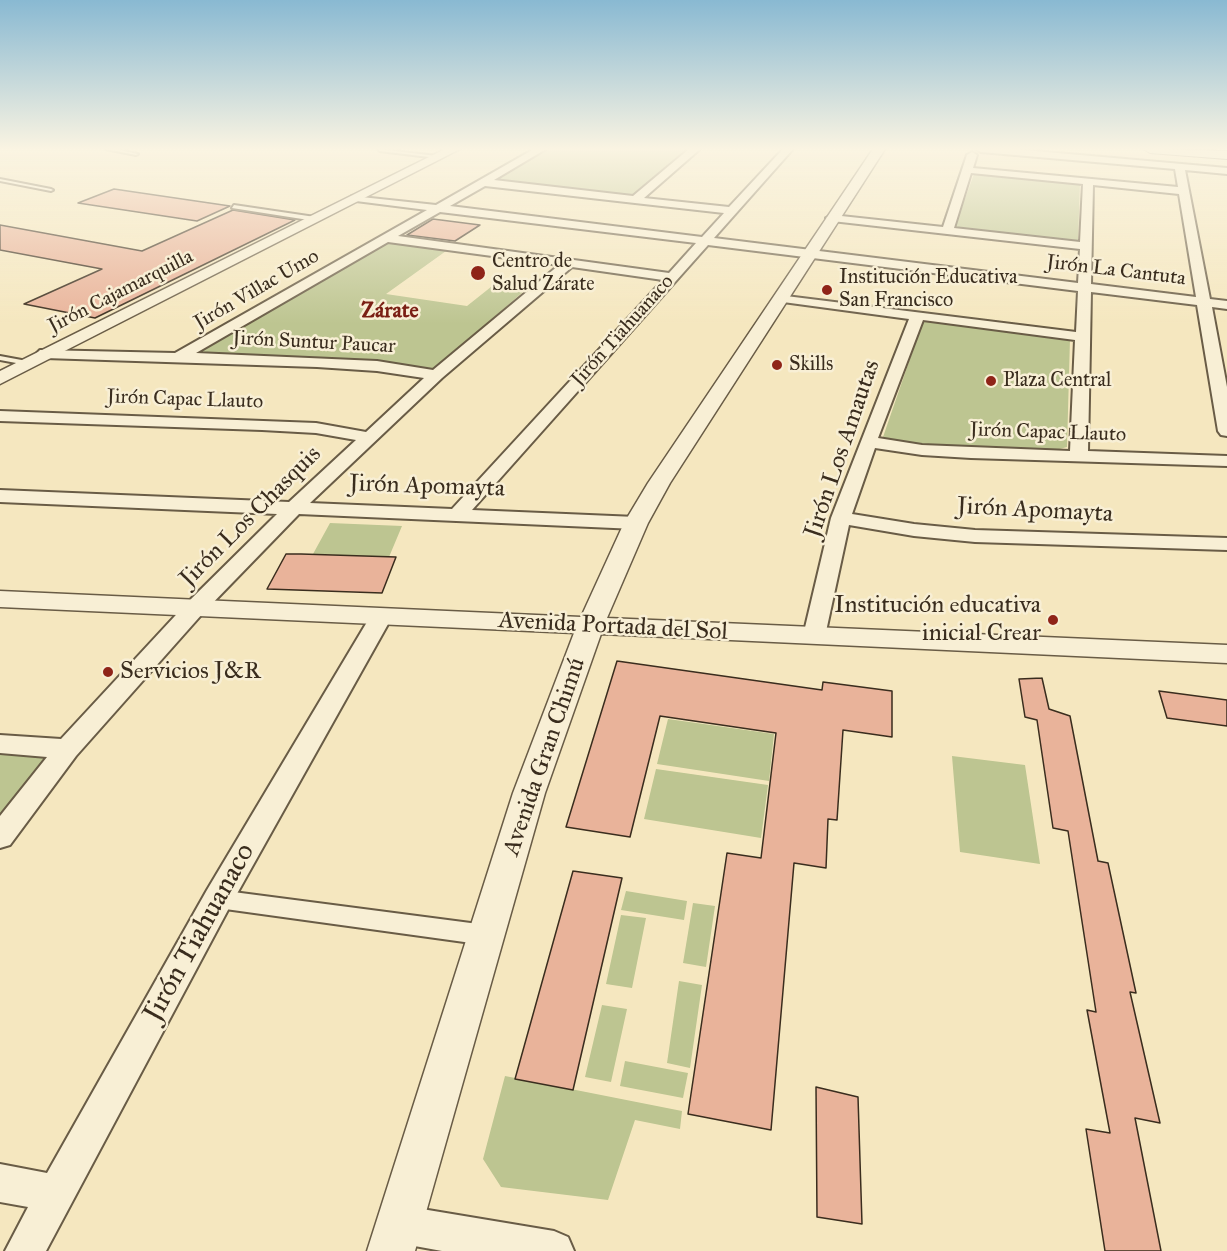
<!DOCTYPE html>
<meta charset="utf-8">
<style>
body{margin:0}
canvas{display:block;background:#f5e7bf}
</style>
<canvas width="1227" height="1251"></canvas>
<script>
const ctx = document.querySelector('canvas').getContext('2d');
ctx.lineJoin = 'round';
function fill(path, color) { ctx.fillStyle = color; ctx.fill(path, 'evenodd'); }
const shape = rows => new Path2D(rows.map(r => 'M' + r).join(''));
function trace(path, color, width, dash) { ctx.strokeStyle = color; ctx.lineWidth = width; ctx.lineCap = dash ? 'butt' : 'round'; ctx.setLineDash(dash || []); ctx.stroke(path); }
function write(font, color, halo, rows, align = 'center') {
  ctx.font = font + ' "IM FELL Great Primer",serif'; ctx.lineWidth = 5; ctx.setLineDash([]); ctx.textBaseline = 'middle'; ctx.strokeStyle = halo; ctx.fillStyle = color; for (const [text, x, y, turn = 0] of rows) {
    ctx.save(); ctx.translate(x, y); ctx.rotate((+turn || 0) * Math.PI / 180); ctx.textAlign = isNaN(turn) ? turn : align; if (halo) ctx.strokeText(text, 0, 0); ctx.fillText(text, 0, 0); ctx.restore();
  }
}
fill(shape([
 [547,149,686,149,630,197,492,181],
 [977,172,1080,183,1078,240,1076,242,957,229,955,226,974,174],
 [386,241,446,251,386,294,467,306,501,279,533,283,434,370,386,364,191,354],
 [927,319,1070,339,1067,447,1056,450,930,445,890,441,883,437,923,321],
 [330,523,402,526,389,557,313,554],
 [668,719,774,734,769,781,657,764],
 [0,754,52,758,0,823],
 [952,756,1025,765,1040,864,960,852],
 [656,769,768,785,761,838,644,819],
 [626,891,687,901,684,920,621,910],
 [693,903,715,906,706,967,683,963],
 [621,915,646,918,632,988,606,984],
 [679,981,702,985,690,1068,667,1063],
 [602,1005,627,1009,611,1082,585,1077],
 [625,1061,688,1073,683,1098,620,1086],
 [505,1076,682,1111,680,1129,635,1120,608,1200,501,1187,483,1159]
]), '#bdc591');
const building = shape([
 [114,189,230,206,197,221,78,203,114,189],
 [233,210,295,220,95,318,24,304,102,269,0,250,0,225,142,251,233,210],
 [433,219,480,225,455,241,407,235,433,219],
 [286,554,301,554,396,557,382,593,267,589,286,554],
 [617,661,822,690,823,682,892,691,892,737,843,730,837,820,828,819,826,868,794,863,771,1130,688,1114,727,853,761,858,776,733,660,716,630,837,566,827,617,661],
 [1042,678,1049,709,1070,716,1098,861,1108,863,1136,993,1130,992,1160,1123,1135,1118,1161,1251,1105,1251,1086,1129,1110,1133,1087,1010,1096,1012,1068,831,1053,828,1037,720,1025,717,1019,679,1042,678],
 [1159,691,1227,700,1227,726,1167,718,1159,691],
 [573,871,622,878,573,1090,515,1079,573,871],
 [816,1087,858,1097,862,1224,817,1217,816,1087]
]);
fill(building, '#e9b39a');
trace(building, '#3a2d1e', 1.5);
const service = shape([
 [106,149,115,149,138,154,136,155,106,149],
 [378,149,437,156,439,157,437,158,380,151,378,149],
 [0,179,51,189,53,190,51,191,0,181,0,179],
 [234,205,315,217,318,219,315,221,232,208,234,205],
 [0,356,27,361,31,363,27,365,0,360,0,356]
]);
const pedestrian = shape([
 [218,890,486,925,494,928,497,935,494,942,486,945,218,908,210,905,207,899,210,893,218,890]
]);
const minor = shape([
 [534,149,546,149,494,180,633,196,689,149,700,149,644,198,729,207,783,149,793,149,714,238,1078,283,1080,249,832,221,826,218,832,215,943,227,967,155,972,152,977,155,973,168,1178,187,1175,169,981,152,976,149,1012,149,1227,168,1227,174,1185,170,1210,299,1227,301,1227,309,1212,307,1227,387,1227,436,1221,435,1218,431,1197,305,1091,292,1088,451,1227,456,1227,466,971,458,922,455,875,448,852,514,914,524,975,530,1227,538,1227,550,975,542,914,536,849,525,825,636,822,641,814,643,806,641,803,636,831,518,909,319,783,302,776,298,778,295,1076,332,1078,291,708,245,472,510,636,517,643,519,646,523,643,527,636,529,299,514,203,613,76,756,10,845,0,848,0,816,47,757,0,753,0,735,61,739,187,603,277,514,0,502,0,490,289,502,356,440,316,433,262,430,0,421,0,411,316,423,366,432,424,378,377,371,317,367,45,358,37,353,40,350,175,353,427,210,356,201,352,200,352,196,436,205,534,149],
 [971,173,1083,184,1080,242,954,228,971,173],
 [1093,185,1179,194,1196,297,1091,284,1093,185],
 [485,186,635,203,724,213,702,237,450,206,485,186],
 [440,212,696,243,669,273,398,236,440,212],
 [388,242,559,265,433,370,377,361,196,353,388,242],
 [572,267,663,280,452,509,310,503,442,378,572,267],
 [923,320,1075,340,1070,451,922,445,878,438,923,320],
 [381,610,389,612,392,617,229,908,46,1251,5,1251,28,1207,0,1202,0,1164,47,1173,207,890,370,617,373,612,381,610],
 [398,1205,554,1231,568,1237,574,1251,442,1251,398,1243,384,1238,379,1224,384,1210,398,1205]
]);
const tertiary = shape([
 [445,149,460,149,0,384,0,371,445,149],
 [873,149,885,149,670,483,648,523,607,618,1227,645,1227,663,601,634,545,793,415,1251,367,1251,513,793,574,633,0,607,0,591,581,617,624,523,648,483,873,149]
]);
const secondary = shape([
 [1143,149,1227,151,1227,159,1150,153,1143,149]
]);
trace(service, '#695c46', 4);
trace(pedestrian, '#695c46', 4);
trace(minor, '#695c46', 4);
trace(tertiary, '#695c46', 3);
trace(secondary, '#3a2d1e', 2);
fill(service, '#f8efd5');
fill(pedestrian, '#f8efd5');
fill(minor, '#f8efd5');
fill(tertiary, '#f8efd5');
fill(secondary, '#f8efd5');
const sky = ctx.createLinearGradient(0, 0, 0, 324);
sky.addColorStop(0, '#89b9d2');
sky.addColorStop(0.46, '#faf4e2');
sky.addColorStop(1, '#faf4e200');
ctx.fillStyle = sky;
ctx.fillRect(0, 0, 1227, 324);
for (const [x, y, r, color] of [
 [478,273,8,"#8f2418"],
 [827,290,6,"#8f2418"],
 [777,365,6,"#8f2418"],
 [991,381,6,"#8f2418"],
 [1053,620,6,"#8f2418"],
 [108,672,6,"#8f2418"]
]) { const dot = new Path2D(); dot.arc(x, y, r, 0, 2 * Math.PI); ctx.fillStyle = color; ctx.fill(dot); trace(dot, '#f8efd5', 2); }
write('20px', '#3a2d1e', '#f8efd5', [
 ["Centro de",492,262],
 ["Salud Zárate",492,285],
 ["Institución Educativa",839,278],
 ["San Francisco",839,301],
 ["Skills",789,365],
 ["Plaza Central",1003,381]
], 'left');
write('20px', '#3a2d1e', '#f8efd5', [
 ["Jirón La Cantuta",1116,271,7],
 ["Jirón Villac Umo",257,290,-30],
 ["Jirón Cajamarquilla",121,292,-27],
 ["Jirón Tiahuanaco",623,331,-48],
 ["Jirón Suntur Paucar",314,343,3],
 ["Jirón Capac Llauto",185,400,2],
 ["Jirón Capac Llauto",1048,433,2]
]);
write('bold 22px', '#7a1f14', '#f8efd5', [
 ["Zárate",390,312]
]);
write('24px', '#3a2d1e', '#f8efd5', [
 ["Jirón Los Amautas",843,449,-71],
 ["Jirón Apomayta",427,487,2],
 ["Jirón Apomayta",1035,511,3],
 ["Jirón Los Chasquis",251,517,-45],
 ["Avenida Portada del Sol",613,627,3],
 ["Avenida Gran Chimú",545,757,-71]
]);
write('24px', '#3a2d1e', '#f8efd5', [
 ["Institución educativa",1041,606],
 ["inicial Crear",1041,634],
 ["Servicios J&R",120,672,"left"]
], 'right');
write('28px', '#3a2d1e', '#f8efd5', [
 ["Jirón Tiahuanaco",200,933,-61]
]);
</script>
